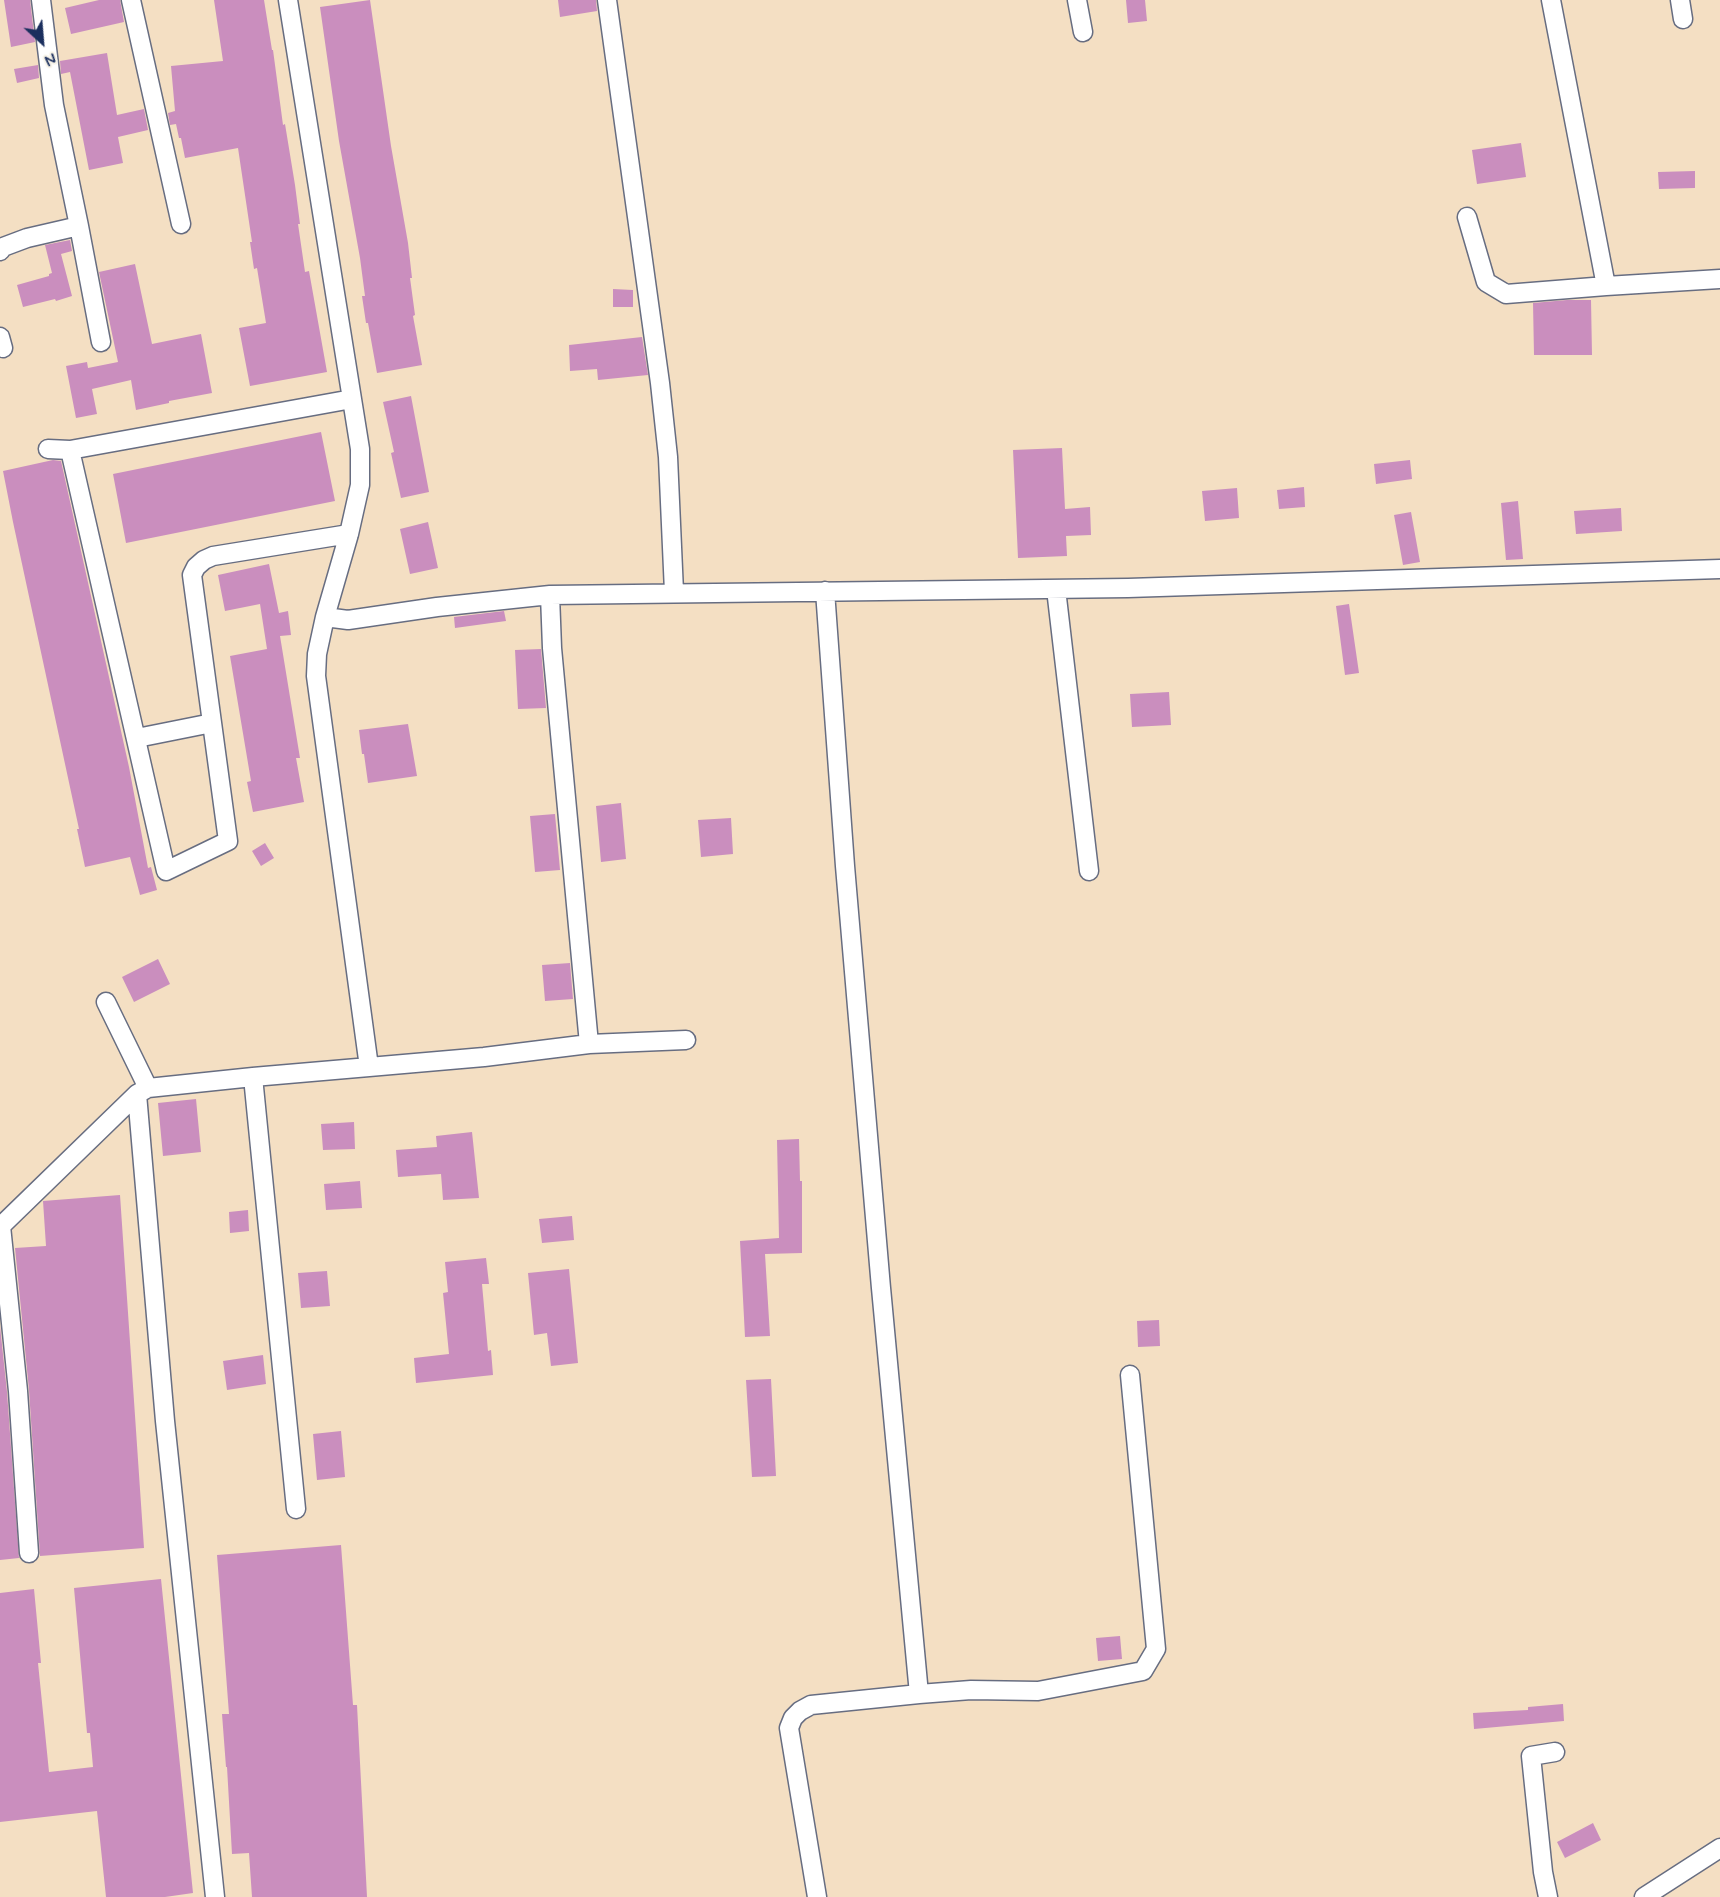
<!DOCTYPE html>
<style>
body{margin:0}
#map{position:relative;width:1720px;height:1897px;overflow:hidden;background:#f4dfc3;font-family:Mynerve,sans-serif}
canvas{display:block}
.north{position:absolute;left:12px;top:12px;width:60px;height:60px;-webkit-text-stroke:4px #f7f3e8;paint-order:stroke;rotate:154deg;font-size:16px;font-weight:700;line-height:24px;text-align:center;color:#1b2f5e}
.north::after{content:'';display:block;margin:auto;width:21px;height:27px;background:#1b2f5e;clip-path:polygon(50% 0,100% 100%,50% 72%,0 100%)}
</style>
<div id="map">
<canvas width="1720" height="1897"></canvas>
<div class="north">N</div>
</div>
<script>
const ctx = document.querySelector('canvas').getContext('2d');
ctx.lineJoin = 'round';
function fill(path, color) { ctx.fillStyle = color; ctx.fill(path, 'evenodd'); }
const shape = rows => new Path2D(rows.map(r => 'M' + r).join(''));
function trace(path, color, width, dash) { ctx.strokeStyle = color; ctx.lineWidth = width; ctx.lineCap = dash ? 'butt' : 'round'; ctx.setLineDash(dash || []); ctx.stroke(path); }
fill(shape([
 [4,0,30,0,35,42,11,47],
 [99,0,120,0,124,22,71,34,65,8],
 [214,0,264,0,272,50,273,50,283,125,285,124,295,185,300,224,298,224,305,272,309,271,327,372,250,386,239,328,266,323,257,268,254,269,250,242,252,242,238,148,185,158,181,138,179,138,176,124,170,125,168,113,175,111,171,66,223,61],
 [370,0,391,146,408,243,412,278,410,278,415,315,413,316,422,365,377,373,368,323,366,323,362,296,365,296,360,258,339,141,320,7],
 [558,0,596,0,597,11,560,17],
 [1126,0,1145,0,1147,21,1128,23],
 [107,53,117,115,144,109,148,130,118,137,123,163,89,170,70,72,61,74,60,61],
 [38,65,39,78,17,83,14,69],
 [1521,143,1526,177,1477,184,1472,150],
 [1695,171,1695,188,1659,189,1658,172],
 [70,240,72,251,61,254,72,296,56,301,55,299,23,307,17,285,49,276,49,274,52,273,45,245],
 [135,264,152,344,201,334,212,393,169,401,169,403,136,410,131,380,92,389,97,414,76,418,66,366,87,362,88,368,118,362,99,272],
 [613,289,633,290,633,307,613,307],
 [1567,300,1591,300,1592,355,1534,355,1533,303],
 [642,337,648,375,598,380,597,369,570,371,569,345],
 [411,396,429,492,401,498,391,453,394,452,383,402],
 [321,432,335,501,126,543,113,474],
 [1062,448,1065,509,1090,507,1091,535,1066,536,1067,556,1018,558,1013,450],
 [53,460,61,461,129,767,148,868,151,867,157,890,140,895,130,857,85,867,77,829,79,829,13,522,3,471],
 [1410,460,1412,479,1376,484,1374,464],
 [1304,487,1305,507,1279,509,1277,490],
 [1237,488,1239,518,1205,521,1202,491],
 [1518,501,1523,559,1506,560,1501,503],
 [1621,508,1622,531,1576,534,1574,511],
 [1411,512,1420,562,1403,565,1394,515],
 [428,522,438,568,410,574,400,529],
 [269,564,279,613,288,611,291,635,280,636,300,758,296,758,304,802,253,812,247,782,251,781,230,656,267,649,260,604,225,611,218,575],
 [1349,604,1359,673,1345,675,1336,606],
 [504,611,506,621,455,628,454,617],
 [541,649,546,708,518,709,515,650],
 [1169,692,1171,725,1132,727,1130,694],
 [408,724,417,776,368,783,364,754,362,754,359,730],
 [621,803,626,859,601,862,596,806],
 [555,814,560,870,535,872,530,816],
 [731,818,733,854,701,857,698,820],
 [265,843,274,858,261,866,252,851],
 [158,959,170,984,134,1002,122,977],
 [570,963,573,999,545,1001,542,965],
 [196,1099,201,1152,163,1156,158,1103],
 [354,1122,355,1149,323,1150,321,1124],
 [472,1132,479,1198,443,1200,441,1174,398,1177,396,1150,437,1147,436,1136],
 [799,1139,800,1181,802,1181,802,1253,765,1254,770,1336,745,1337,740,1241,779,1238,777,1140],
 [360,1181,362,1208,326,1210,324,1184],
 [120,1195,144,1548,40,1556,29,1390,15,1248,46,1246,43,1201],
 [248,1210,249,1231,230,1233,229,1212],
 [572,1216,574,1240,542,1243,539,1219],
 [486,1258,489,1284,482,1284,488,1351,491,1350,493,1375,416,1383,414,1358,449,1354,443,1293,448,1292,445,1262],
 [569,1269,578,1363,551,1366,547,1333,534,1335,528,1273],
 [327,1271,330,1306,301,1308,298,1273],
 [1159,1320,1160,1346,1138,1347,1137,1321],
 [0,1326,7,1392,19,1558,0,1560],
 [263,1355,266,1384,227,1390,223,1361],
 [771,1379,776,1476,752,1477,746,1380],
 [341,1431,345,1477,317,1480,313,1434],
 [341,1545,353,1705,357,1705,367,1897,252,1897,249,1853,232,1854,227,1767,226,1767,222,1714,229,1714,217,1555],
 [161,1579,193,1893,165,1897,106,1897,97,1811,0,1822,0,1593,34,1589,41,1663,38,1663,49,1772,93,1767,90,1733,87,1733,74,1588],
 [1120,1636,1122,1659,1098,1661,1096,1638],
 [1563,1704,1564,1721,1474,1729,1473,1713,1528,1710,1528,1707],
 [1593,1823,1601,1840,1565,1858,1557,1842]
]), '#ca8ebe');
const minor = shape([
 [41,0,54,105,79,226,101,342],
 [131,0,181,224],
 [288,0,360,449,360,485,349,534,325,617],
 [607,0,660,383,668,457,674,592],
 [1077,0,1083,32],
 [1551,0,1606,286,1720,279],
 [1680,0,1683,19],
 [1467,217,1486,282,1506,294,1606,286],
 [0,251,3,247,27,238,79,226],
 [0,337,3,348],
 [48,449,70,450,352,399],
 [70,450,166,871,228,841,192,575,196,567,204,560,213,556,349,534],
 [1056,589,1089,871],
 [825,591,845,866,881,1288,919,1694],
 [550,595,552,648,589,1044],
 [137,738,212,723],
 [106,1002,148,1088],
 [369,1067,484,1057,589,1044,686,1040],
 [253,1077,296,1509],
 [137,1094,165,1421,215,1897],
 [1,1226,18,1391,29,1553],
 [0,1227,137,1094,148,1088,253,1077,369,1067,316,676,317,654,325,617,348,620,437,607,550,595,1128,588,1720,569],
 [817,1897,789,1728,793,1718,800,1711,811,1705,919,1694,971,1690,1038,1691,1143,1671,1156,1649,1130,1375],
 [1548,1897,1543,1872,1531,1756,1555,1752],
 [1644,1897,1720,1848]
]);
trace(minor, '#676d81', 21);
trace(minor, '#fff', 18);
</script>
